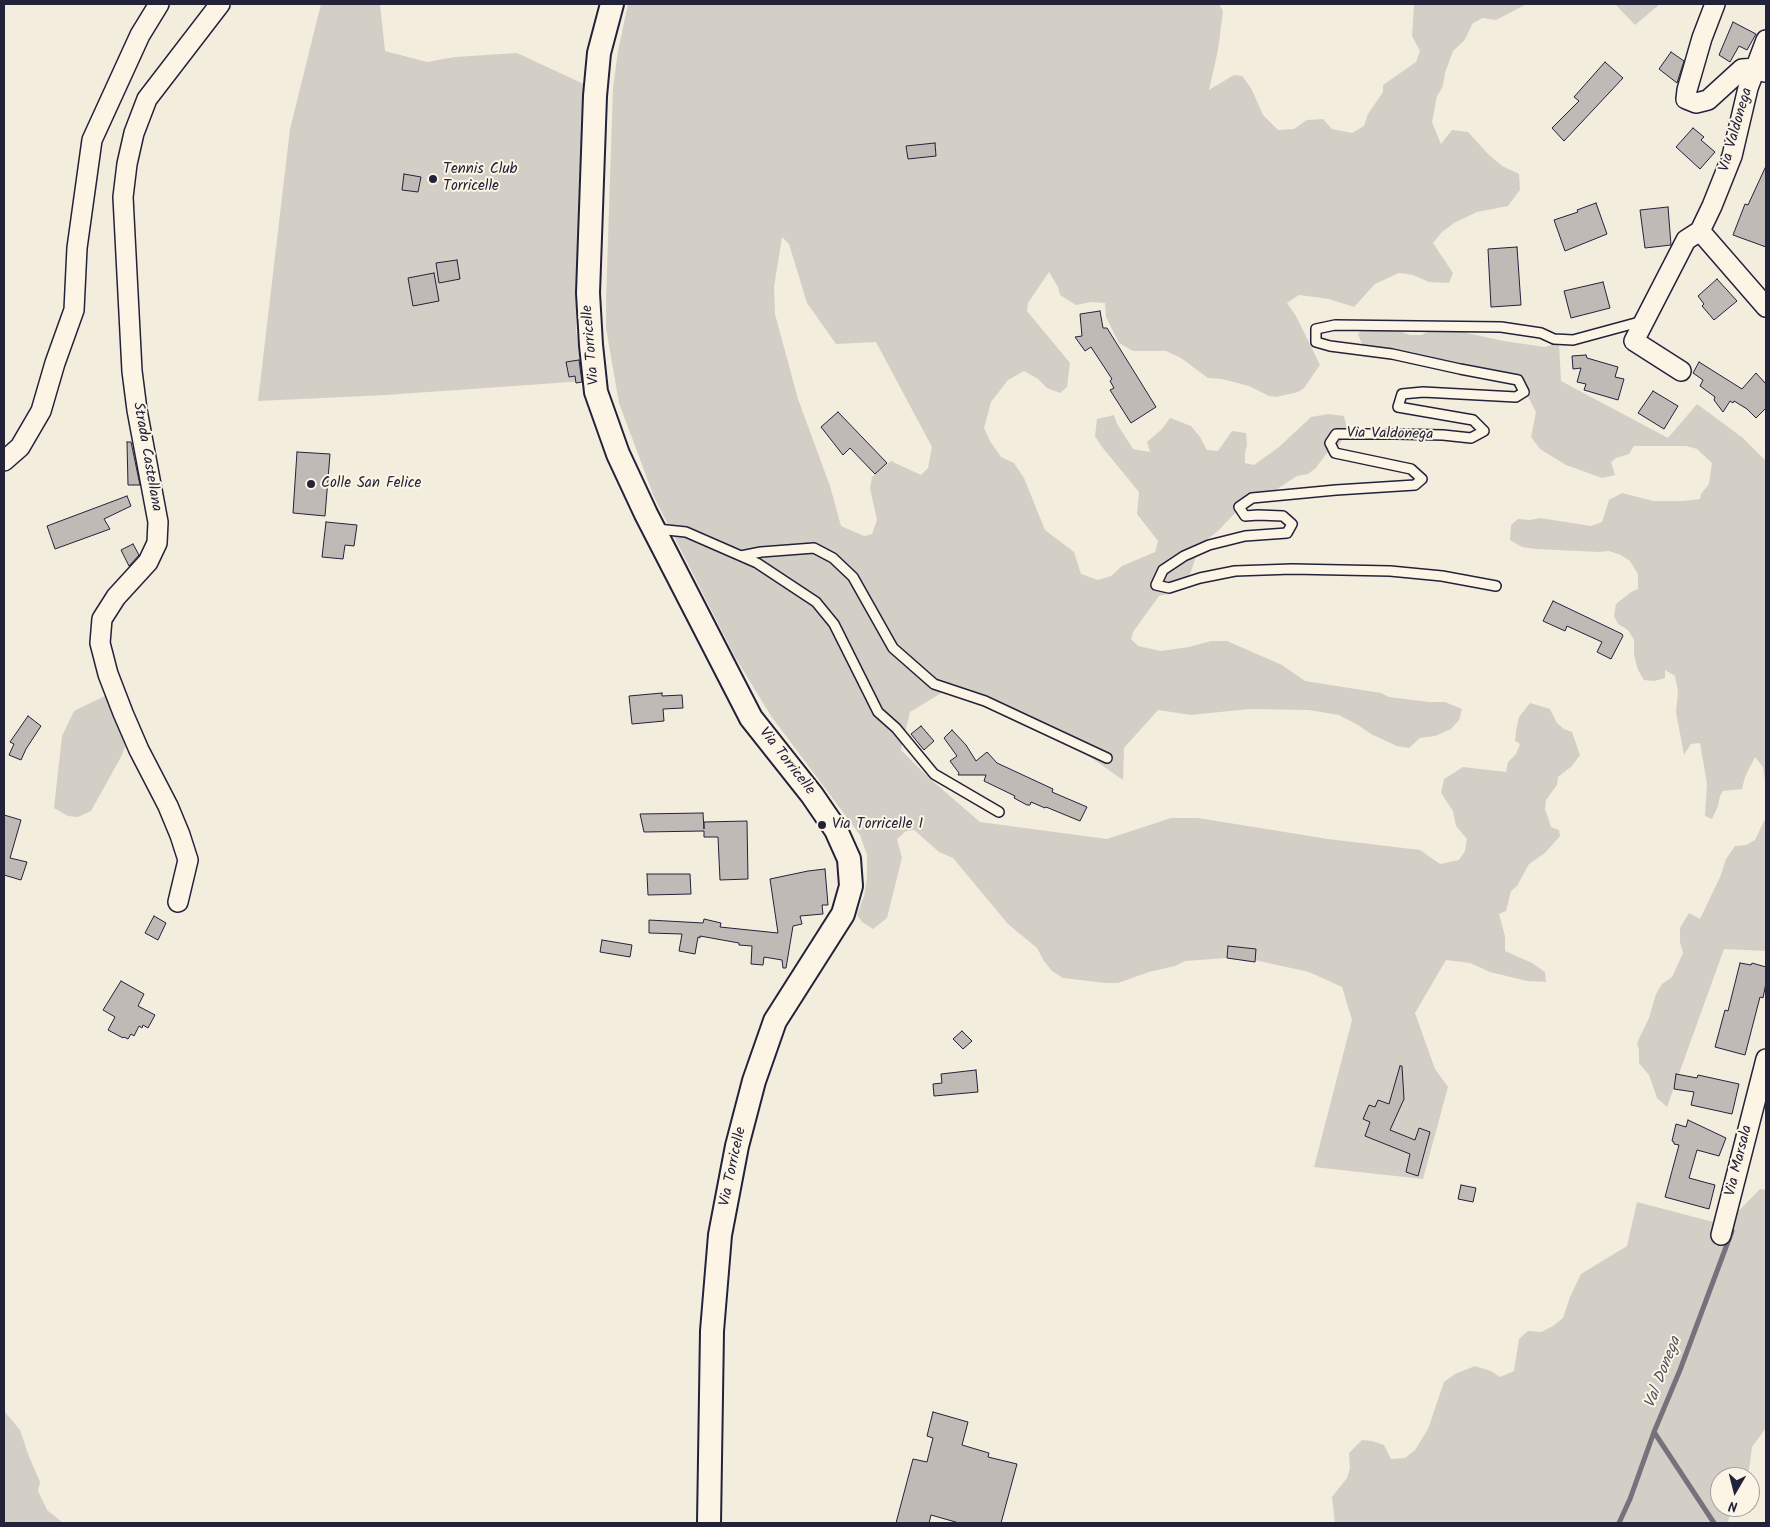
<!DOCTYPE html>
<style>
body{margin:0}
#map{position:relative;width:1770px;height:1527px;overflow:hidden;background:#f3edde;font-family:Kalam,sans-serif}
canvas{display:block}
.frame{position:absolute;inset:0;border:5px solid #22223b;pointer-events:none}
.north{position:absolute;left:1710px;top:1467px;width:50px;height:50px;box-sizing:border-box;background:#fcf5e5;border:1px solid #a5a1a1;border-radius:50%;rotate:188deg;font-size:14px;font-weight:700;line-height:20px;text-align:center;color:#22223b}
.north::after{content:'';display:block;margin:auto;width:18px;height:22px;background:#22223b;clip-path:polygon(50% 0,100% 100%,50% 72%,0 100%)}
</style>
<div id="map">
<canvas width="1770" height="1527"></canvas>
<div class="frame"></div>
<div class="north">N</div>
</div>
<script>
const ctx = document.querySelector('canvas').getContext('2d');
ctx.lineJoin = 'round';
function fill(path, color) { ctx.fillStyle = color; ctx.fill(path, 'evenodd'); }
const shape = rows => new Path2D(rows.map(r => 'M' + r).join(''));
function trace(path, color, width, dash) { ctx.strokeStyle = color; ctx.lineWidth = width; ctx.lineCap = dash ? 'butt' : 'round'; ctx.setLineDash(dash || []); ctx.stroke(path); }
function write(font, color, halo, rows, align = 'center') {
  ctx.font = font + ' Kalam,sans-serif'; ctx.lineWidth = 4; ctx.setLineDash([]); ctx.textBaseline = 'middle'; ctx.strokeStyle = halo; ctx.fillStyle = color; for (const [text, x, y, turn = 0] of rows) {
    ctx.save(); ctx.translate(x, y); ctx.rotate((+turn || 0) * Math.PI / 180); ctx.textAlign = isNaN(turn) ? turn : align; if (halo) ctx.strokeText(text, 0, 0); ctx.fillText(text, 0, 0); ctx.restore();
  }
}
fill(shape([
 [321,4,380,4,385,51,427,62,455,57,517,53,588,86,579,229,577,298,576,331,585,381,386,395,258,401,290,129],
 [628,4,1219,4,1223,11,1218,50,1209,90,1234,75,1242,76,1251,88,1263,115,1278,130,1294,129,1307,120,1323,119,1332,129,1352,133,1364,126,1368,114,1383,92,1383,85,1416,62,1420,51,1412,36,1414,4,1531,4,1525,5,1496,20,1483,18,1473,23,1464,41,1453,51,1445,73,1443,86,1437,96,1432,122,1441,144,1452,130,1468,132,1489,155,1502,166,1519,174,1520,190,1508,206,1477,212,1454,223,1442,232,1433,243,1453,273,1449,283,1429,282,1413,275,1399,273,1375,284,1354,307,1329,299,1299,295,1287,303,1296,316,1320,365,1304,388,1298,392,1276,397,1269,396,1249,386,1222,379,1208,378,1181,358,1166,351,1133,351,1119,343,1106,317,1105,303,1091,302,1076,305,1060,295,1058,287,1049,272,1028,303,1027,311,1070,363,1067,387,1060,393,1047,388,1038,379,1024,371,1008,380,991,402,984,428,990,441,1001,457,1014,463,1024,478,1045,530,1074,552,1081,574,1098,580,1111,576,1122,566,1155,552,1158,541,1137,514,1139,492,1102,447,1095,436,1097,419,1114,415,1117,424,1133,449,1150,452,1147,442,1162,429,1170,418,1191,426,1200,437,1207,450,1218,451,1232,431,1246,433,1247,445,1245,453,1245,463,1254,465,1279,447,1311,417,1328,414,1344,416,1348,433,1337,447,1326,454,1316,468,1308,474,1297,476,1257,502,1238,510,1218,531,1200,545,1187,583,1172,593,1159,596,1133,632,1131,639,1138,646,1161,651,1189,647,1211,641,1227,641,1282,665,1305,681,1381,693,1389,697,1429,702,1445,702,1462,709,1459,720,1451,729,1435,736,1420,738,1409,748,1397,746,1371,734,1358,725,1339,715,1309,710,1249,709,1191,715,1158,710,1124,748,1123,780,1056,733,943,692,910,712,901,750,928,777,980,822,1107,839,1171,818,1198,818,1328,839,1420,850,1440,864,1459,860,1465,851,1467,839,1456,826,1453,811,1441,793,1444,779,1463,767,1506,772,1508,762,1516,754,1520,744,1515,741,1516,731,1519,717,1530,703,1550,709,1557,723,1564,729,1572,732,1580,755,1572,766,1558,777,1557,785,1546,800,1545,809,1551,827,1559,830,1560,836,1545,853,1529,864,1517,886,1511,891,1506,911,1499,914,1505,936,1505,951,1532,963,1545,972,1546,982,1527,981,1490,972,1470,963,1446,960,1415,1013,1435,1069,1448,1087,1423,1179,1314,1167,1352,1020,1342,987,1309,972,1241,957,1185,961,1175,966,1149,972,1118,983,1106,983,1063,978,1052,971,1044,961,1037,948,1008,924,953,858,939,852,914,830,906,831,897,839,902,858,887,918,873,929,862,922,857,915,864,896,867,878,867,855,860,835,771,716,735,657,654,497,619,403,606,328,606,299,613,88,618,51],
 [782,237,789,244,807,303,836,344,876,342,932,447,928,468,921,475,891,461,872,477,870,488,877,520,872,534,864,536,841,526,830,486,798,399,775,314,774,287],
 [1615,4,1660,4,1635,25],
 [1451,326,1462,332,1504,341,1545,347,1559,343,1561,381,1668,438,1697,404,1743,438,1766,461,1766,787,1763,767,1755,757,1745,777,1742,789,1723,791,1720,796,1718,806,1712,819,1705,816,1707,784,1700,743,1691,744,1684,755,1676,712,1678,692,1675,676,1665,670,1665,678,1654,681,1644,680,1638,670,1634,655,1634,640,1628,630,1618,624,1614,616,1616,604,1631,592,1638,589,1638,574,1630,561,1621,555,1609,551,1599,552,1536,549,1522,547,1510,540,1511,525,1518,519,1530,520,1540,518,1591,526,1602,522,1609,500,1622,493,1653,501,1683,501,1700,499,1701,494,1709,484,1712,463,1697,449,1686,446,1634,446,1629,454,1616,458,1611,462,1615,475,1602,478,1566,465,1540,449,1531,437,1536,412,1523,387,1519,383,1378,356,1363,347,1358,334,1364,328,1391,328,1410,335,1422,335,1434,327],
 [107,695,124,733,125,747,121,757,91,811,78,817,68,816,54,808,62,736,74,711],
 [1766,796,1766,951,1724,949,1667,1107,1657,1098,1649,1075,1639,1063,1639,1050,1637,1043,1649,1018,1656,994,1662,984,1672,977,1683,953,1680,942,1680,928,1689,913,1700,919,1721,875,1726,859,1735,846,1746,845,1755,840,1765,819],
 [1760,1189,1766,1190,1766,1428,1752,1447,1748,1477,1720,1477,1720,1507,1731,1507,1728,1523,1335,1523,1332,1497,1347,1478,1350,1468,1349,1453,1362,1440,1372,1441,1384,1445,1391,1459,1405,1458,1415,1450,1428,1429,1444,1382,1455,1374,1475,1366,1491,1371,1500,1377,1514,1371,1519,1339,1528,1331,1541,1332,1553,1326,1563,1318,1570,1297,1581,1274,1627,1246,1637,1202,1725,1225],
 [4,1411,20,1430,28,1454,40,1482,38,1491,47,1510,63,1523,4,1523]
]), '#d4cfc6');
trace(shape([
 [1654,1432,1714,1523],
 [1619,1523,1630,1499,1654,1432,1680,1370,1732,1231]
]), '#75727b', 5);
const building = shape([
 [1733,22,1756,34,1747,50,1739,46,1730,62,1719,55,1733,22],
 [1671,52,1684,61,1677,83,1659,69,1671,52],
 [1605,62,1623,78,1564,141,1552,128,1579,101,1574,97,1605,62],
 [1693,128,1704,137,1701,140,1715,152,1700,169,1676,147,1693,128],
 [935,143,936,156,908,159,906,146,935,143],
 [1766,166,1766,247,1733,235,1745,204,1748,205,1766,166],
 [404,174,421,177,418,192,402,190,404,174],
 [1596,203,1607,234,1565,251,1554,220,1578,212,1577,210,1596,203],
 [1668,207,1671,245,1645,248,1640,210,1668,207],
 [1517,247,1521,305,1491,307,1488,249,1517,247],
 [457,260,460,279,439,283,436,263,457,260],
 [434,273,439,301,413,306,408,278,434,273],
 [1717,279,1737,301,1714,320,1702,306,1704,304,1698,296,1717,279],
 [1603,282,1610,308,1571,318,1564,291,1603,282],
 [1100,311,1103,328,1107,328,1156,407,1131,423,1110,390,1114,388,1110,381,1112,379,1091,347,1085,351,1075,337,1082,336,1080,314,1100,311],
 [1586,355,1587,358,1618,367,1615,377,1624,379,1618,400,1584,390,1586,384,1577,382,1581,368,1573,369,1572,356,1586,355],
 [579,360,582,382,576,383,575,376,569,377,566,362,579,360],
 [1699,362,1742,389,1756,373,1766,384,1766,408,1756,418,1747,409,1734,401,1733,403,1730,401,1723,412,1714,400,1715,397,1700,386,1703,380,1693,373,1699,362],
 [1653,391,1678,406,1664,429,1638,413,1653,391],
 [838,412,887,463,875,474,850,448,843,455,821,427,838,412],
 [127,442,131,442,140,485,128,485,127,442],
 [297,452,330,454,325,516,293,513,297,452],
 [127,496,131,506,104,519,110,529,55,549,47,526,127,496],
 [326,522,357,525,354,546,345,545,343,559,322,557,326,522],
 [133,544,139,555,129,566,121,550,133,544],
 [1553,601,1622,634,1623,636,1611,659,1597,652,1602,642,1567,626,1565,631,1543,621,1553,601],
 [662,693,662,696,682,695,683,708,663,709,664,721,632,724,629,696,662,693],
 [28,716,41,726,26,749,21,760,9,755,14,744,10,742,28,716],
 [921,726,934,741,924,750,911,734,921,726],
 [952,730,966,745,976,761,987,752,997,763,1053,789,1052,792,1087,807,1080,821,1046,807,1045,808,1031,802,1030,805,1027,805,1014,798,1015,796,984,781,986,775,958,775,959,773,950,761,957,756,944,738,952,730],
 [703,813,704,829,704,822,747,821,748,879,720,880,718,837,704,837,704,831,644,832,640,814,703,813],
 [4,815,21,820,10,858,27,862,21,880,4,875,4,815],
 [825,869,828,905,822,905,823,914,800,916,802,924,793,926,786,968,783,968,782,960,764,957,763,965,751,964,752,946,739,945,739,943,700,936,700,938,698,937,695,954,679,951,682,934,649,933,649,920,703,923,704,919,721,923,720,927,778,933,770,879,808,871,825,869],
 [647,874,690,874,691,894,648,895,647,874],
 [154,916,166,923,158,940,145,933,154,916],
 [602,940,632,945,630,957,600,952,602,940],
 [1228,946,1256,949,1255,962,1227,958,1228,946],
 [1740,963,1751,965,1752,963,1766,967,1766,983,1763,998,1760,997,1745,1055,1715,1047,1725,1010,1728,1011,1740,963],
 [121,981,144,994,138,1006,155,1015,148,1028,143,1025,142,1028,139,1026,134,1036,131,1034,128,1039,124,1037,123,1038,108,1030,115,1017,103,1010,121,981],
 [962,1031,972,1041,963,1049,953,1039,962,1031],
 [1400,1066,1402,1066,1404,1099,1390,1130,1415,1140,1419,1128,1430,1132,1418,1176,1406,1172,1410,1154,1365,1136,1370,1122,1363,1119,1369,1105,1375,1107,1378,1100,1389,1104,1400,1066],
 [976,1070,978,1092,934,1096,933,1084,942,1083,941,1074,976,1070],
 [1676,1074,1697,1078,1698,1075,1739,1084,1732,1114,1691,1105,1694,1092,1674,1089,1676,1074],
 [1688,1120,1726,1138,1719,1156,1697,1150,1689,1178,1715,1185,1709,1209,1665,1197,1679,1145,1674,1144,1674,1142,1672,1141,1676,1124,1686,1127,1688,1120],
 [1461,1185,1476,1188,1473,1202,1458,1199,1461,1185],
 [933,1412,968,1422,962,1445,989,1453,988,1457,1017,1464,1001,1523,959,1523,931,1515,929,1523,896,1523,913,1459,927,1462,933,1438,927,1436,933,1412]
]);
fill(building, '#bfbab6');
trace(building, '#22223b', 1);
const service = shape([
 [657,529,686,532,757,563,816,602,834,624,878,712,896,728,934,774,999,812],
 [741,556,761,552,814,548,833,558,853,577,893,648,934,684,985,701,1107,758],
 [1496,586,1442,576,1390,571,1292,569,1235,571,1200,578,1169,588,1156,585,1163,570,1184,556,1209,545,1245,536,1287,533,1292,524,1283,516,1258,515,1245,516,1239,507,1252,498,1336,490,1415,485,1422,479,1411,469,1335,453,1330,443,1336,434,1395,434,1443,435,1471,438,1484,431,1473,420,1398,407,1402,394,1423,392,1516,397,1524,392,1518,380,1460,369,1392,354,1330,346,1316,342,1316,329,1335,325,1501,327,1541,333,1554,339,1573,340,1643,321]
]);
const minor = shape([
 [1715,4,1702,38,1687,90,1686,99,1696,103,1708,100,1742,69,1756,68,1765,72],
 [1700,231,1766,307],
 [1681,371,1634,341,1686,240,1700,231,1712,206,1732,156,1748,88,1766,40],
 [4,461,20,447,41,411,55,363,74,310,77,248,92,140,140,35,159,4],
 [178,902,188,860,180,835,168,806,139,750,123,713,108,674,100,643,102,619,116,597,148,562,157,543,158,522,137,410,132,371,123,197,127,164,134,133,147,99,220,4],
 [1721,1235,1766,1059]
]);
const tertiary = shape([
 [612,4,599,53,595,96,588,293,591,345,596,392,618,454,646,514,751,718,812,795,836,830,849,859,851,886,843,914,775,1021,754,1081,737,1146,720,1235,712,1331,709,1523]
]);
trace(service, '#22223b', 12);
trace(minor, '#22223b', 22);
trace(tertiary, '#22223b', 26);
trace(service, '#fcf5e5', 9);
trace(minor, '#fcf5e5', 19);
trace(tertiary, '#fcf5e5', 22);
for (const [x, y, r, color] of [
 [433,179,5,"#22223b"],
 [311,484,5,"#22223b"],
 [822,825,5,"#22223b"]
]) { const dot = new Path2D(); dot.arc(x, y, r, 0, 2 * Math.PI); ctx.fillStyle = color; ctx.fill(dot); trace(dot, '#fcf5e5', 2); }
write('15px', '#22223b', '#fcf5e5', [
 ["Via Valdonega",1737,130,-74],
 ["Via Torricelle",592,345,-95],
 ["Via Valdonega",1390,435,1],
 ["Strada Castellana",146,457,80],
 ["Via Torricelle",786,762,52],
 ["Via Marsala",1740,1161,-76],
 ["Via Torricelle",734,1167,-78]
]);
write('15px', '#22223b', '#fcf5e5', [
 ["Tennis Club",443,170],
 ["Torricelle",443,187],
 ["Colle San Felice",321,484],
 ["Via Torricelle I",832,825]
], 'left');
write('italic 16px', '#525160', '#fcf5e5', [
 ["Val Donega",1664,1373,-69]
]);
</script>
